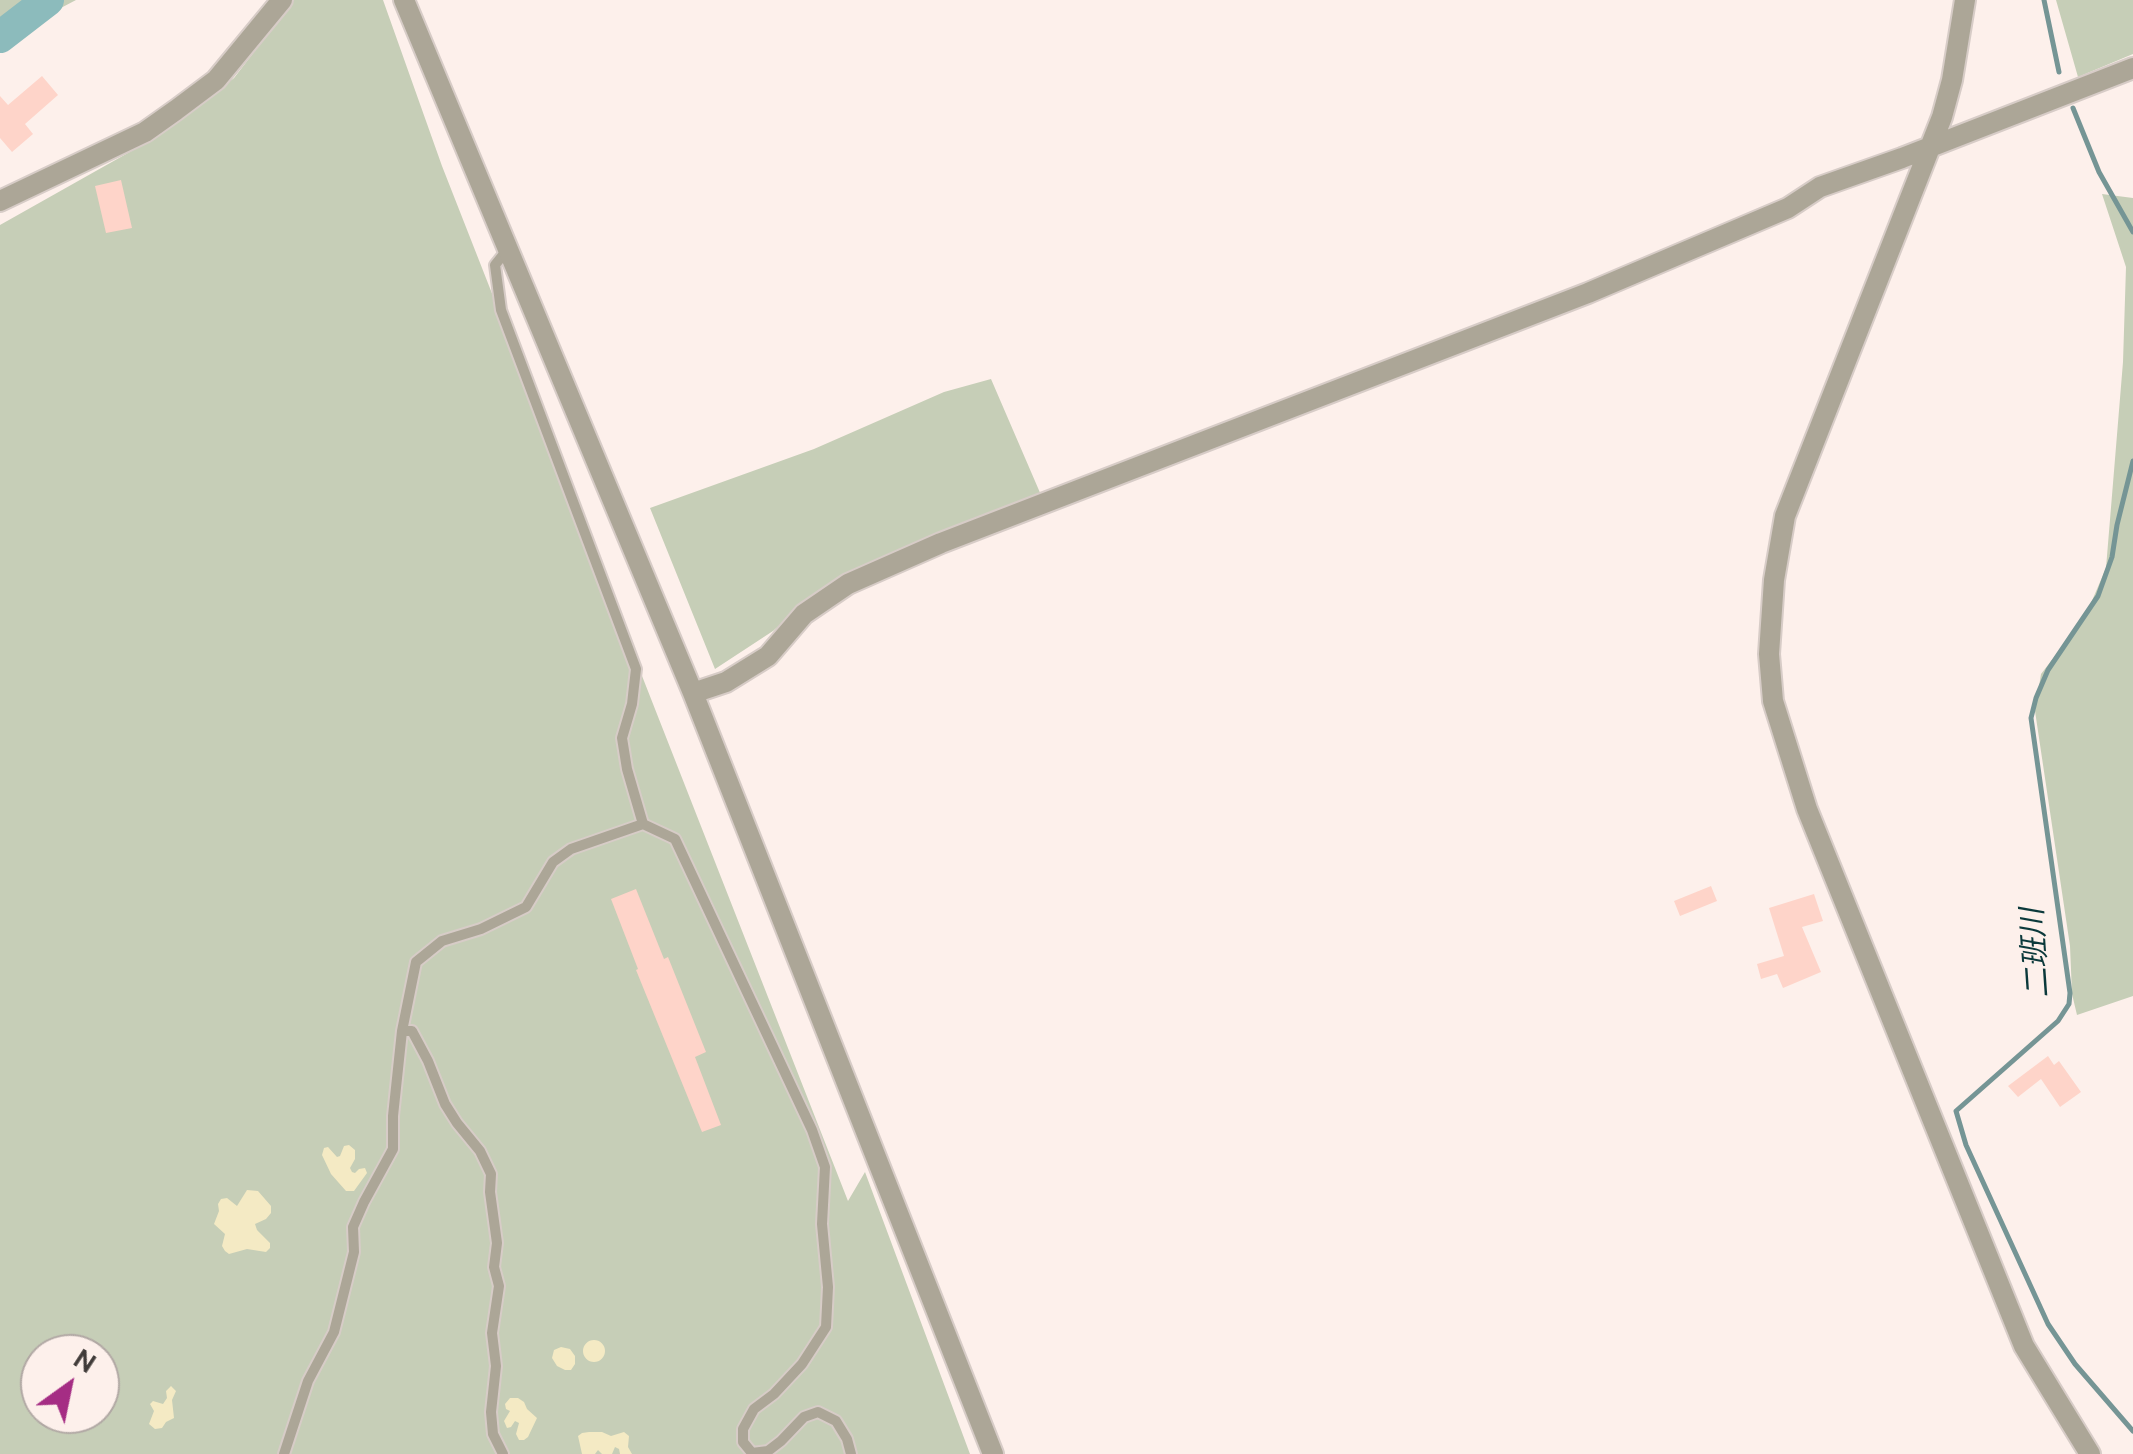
<!DOCTYPE html>
<meta charset="utf-8">
<style>
body{margin:0}
#map{position:relative;width:2133px;height:1454px;overflow:hidden;background:#fdf0eb;font-family:Cabin,sans-serif}
canvas{display:block}
.north{position:absolute;left:20px;top:1334px;width:100px;height:100px;box-sizing:border-box;background:#fdf0eb;border:2px solid #b1a8a4;border-radius:50%;rotate:33deg;font-size:28px;font-weight:700;line-height:40px;text-align:center;color:#403b39}
.north::after{content:'';display:block;margin:auto;width:35px;height:45px;background:#a52d84;clip-path:polygon(50% 0,100% 100%,50% 72%,0 100%)}
</style>
<div id="map">
<canvas width="2133" height="1454"></canvas>
<div class="north">N</div>
</div>
<script>
const ctx = document.querySelector('canvas').getContext('2d');
ctx.lineJoin = 'round';
function fill(path, color) { ctx.fillStyle = color; ctx.fill(path, 'evenodd'); }
const shape = rows => new Path2D(rows.map(r => 'M' + r).join(''));
function trace(path, color, width, dash) { ctx.strokeStyle = color; ctx.lineWidth = width; ctx.lineCap = dash ? 'butt' : 'round'; ctx.setLineDash(dash || []); ctx.stroke(path); }
function write(font, color, halo, rows, align = 'center') {
  ctx.font = font + ' Cabin,"Noto Sans JP",sans-serif'; ctx.lineWidth = 10; ctx.setLineDash([]); ctx.textBaseline = 'middle'; ctx.strokeStyle = halo; ctx.fillStyle = color; for (const [text, x, y, turn = 0] of rows) {
    ctx.save(); ctx.translate(x, y); ctx.rotate((+turn || 0) * Math.PI / 180); ctx.textAlign = isNaN(turn) ? turn : align; if (halo) ctx.strokeText(text, 0, 0); ctx.fillText(text, 0, 0); ctx.restore();
  }
}
fill(shape([
 [0,0,76,0,38,20,0,46],
 [294,0,383,0,442,166,848,1201,865,1172,970,1454,0,1454,0,225,158,136,234,78],
 [40,1354,100,1354,100,1414,40,1414],
 [2056,0,2133,0,2133,54,2078,77],
 [2102,194,2133,198,2133,996,2077,1015,2072,994,2070,946,2035,711,2041,674,2085,617,2106,568,2123,362,2126,267],
 [991,379,1041,495,819,591,773,631,715,669,650,508,814,449,944,392]
]), '#c6ceb7');
fill(shape([
 [349,1145,355,1150,355,1159,350,1168,352,1172,355,1173,359,1169,365,1168,367,1173,354,1191,346,1191,331,1174,322,1155,324,1148,328,1147,337,1157,340,1156,344,1146],
 [247,1190,258,1191,271,1206,271,1213,266,1219,255,1224,257,1230,270,1243,270,1248,266,1252,247,1249,229,1254,225,1251,222,1246,225,1234,214,1224,219,1211,218,1204,221,1199,227,1198,237,1206],
 '583 1351a11 11 0 1 1 22 0a11 11 0 1 1-22 0Z',
 [561,1347,570,1349,575,1356,575,1364,571,1370,565,1370,557,1366,552,1358,554,1350],
 [171,1386,176,1391,172,1400,174,1418,166,1422,162,1428,155,1429,149,1424,154,1411,150,1404,153,1401,163,1404,167,1398,166,1391],
 [510,1398,518,1398,524,1402,527,1409,537,1418,528,1437,524,1440,519,1440,516,1434,519,1423,515,1421,511,1427,507,1428,504,1421,510,1411,506,1409,505,1404],
 [589,1432,602,1432,611,1436,624,1432,629,1436,628,1447,632,1454,620,1454,619,1449,615,1447,612,1454,602,1454,598,1450,595,1454,582,1454,578,1436,582,1433]
]), '#f4eac4');
trace(shape([
 [2044,0,2059,72],
 [2073,108,2099,172,2133,232],
 [2133,461,2117,525,2112,557,2098,596,2048,670,2036,698,2031,718,2070,993,2069,1004,2058,1021,1956,1111,1966,1145,2048,1324,2075,1364,2133,1431]
]), '#759595', 5);
trace(shape([
 [0,37,48,0]
]), '#8cbbbc', 32);
fill(shape([
 [42,76,58,95,25,124,33,134,12,152,0,138,0,96,8,105],
 [121,180,132,228,106,233,95,186],
 [1711,886,1717,901,1680,916,1674,901],
 [636,889,664,959,668,957,706,1052,695,1057,721,1125,702,1132,636,970,638,969,611,899],
 [1814,894,1823,921,1802,927,1821,972,1783,988,1777,974,1761,979,1757,964,1784,956,1769,908],
 [2048,1056,2054,1065,2059,1061,2081,1092,2060,1107,2041,1079,2018,1097,2008,1086]
]), '#fed4c9');
const lane = shape([
 [643,824,675,839,812,1130,825,1167,822,1224,828,1287,826,1327,802,1364,774,1394,754,1409,743,1429,743,1442,752,1453,768,1451,781,1441,804,1417,818,1412,836,1421,847,1439,851,1454],
 [402,1031,412,1031,428,1061,445,1104,457,1123,480,1151,491,1174,490,1192,497,1243,494,1267,499,1286,492,1333,496,1366,491,1412,493,1434,503,1454],
 [284,1454,308,1381,334,1332,354,1252,353,1227,364,1202,393,1149,393,1116,402,1031,416,962,442,941,481,929,526,907,553,862,571,849,643,824,627,769,622,738,632,704,636,669,501,310,495,265,507,250]
]);
const street = shape([
 [404,0,693,693,993,1454],
 [1965,0,1952,80,1942,117,1785,516,1774,580,1769,654,1773,701,1807,809,2024,1346,2090,1454],
 [0,201,145,132,176,110,216,80,282,0],
 [693,693,726,682,768,656,804,614,848,584,941,543,1588,293,1788,208,1820,187,1902,158,2133,68]
]);
trace(lane, '#d7ccc7', 14);
trace(street, '#d7ccc7', 24);
trace(lane, '#aca697', 10);
trace(street, '#aca697', 20);
write('italic 30px', '#0b393b', '#fdf0eb', [
 ["二班川",2036,953,-94]
]);
</script>
